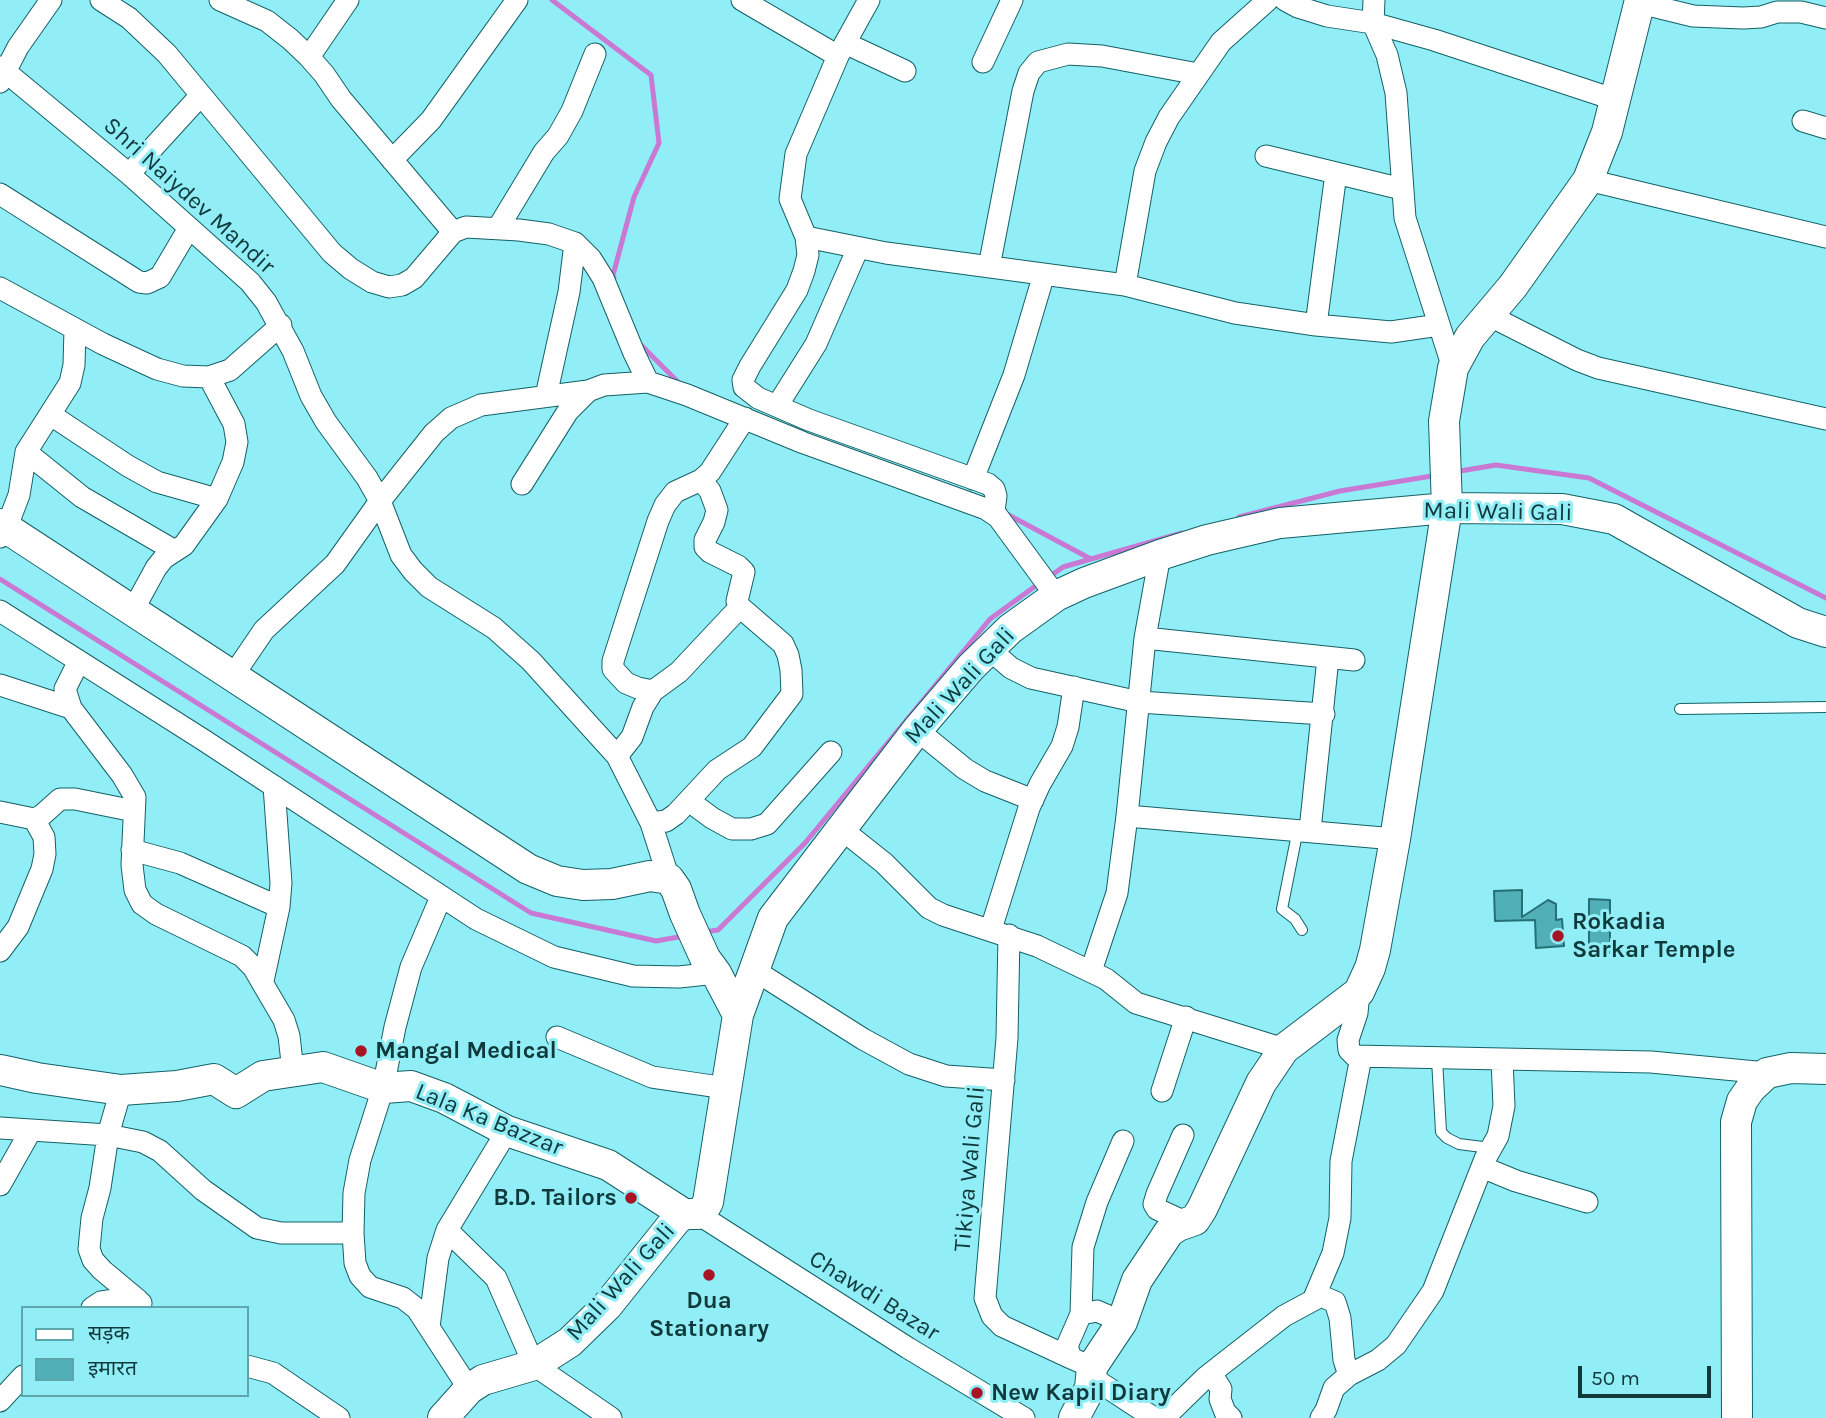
<!DOCTYPE html>
<meta charset="utf-8">
<style>
body{margin:0}
#map{position:relative;width:1826px;height:1418px;overflow:hidden;background:#91eef6;font-family:Karla,"Noto Sans Devanagari",sans-serif}
canvas{display:block}
.legend{position:absolute;left:21px;top:1306px;width:228px;height:91px;box-sizing:border-box;background:#91eef6;border:2px solid #5da6ac;margin:0;padding:9px 12px;list-style:none;font-size:21px;color:#10393c}
.legend li{display:flex;align-items:center;gap:14px;height:35px}
.legend b{width:35px;border:2px solid #5da6ac}
.scale{position:absolute;left:1578px;top:1366px;width:133px;height:32px;box-sizing:border-box;border:4px solid #10393c;border-top:0;padding-left:9px;font-size:21px;line-height:24px;white-space:nowrap;color:#10393c;-webkit-text-stroke:5px #91eef6;paint-order:stroke}
</style>
<div id="map">
<canvas width="1826" height="1418"></canvas>
<ul class="legend">
<li><b style="height:9px;background:#fff"></b>सड़क</li>
<li><b style="height:19px;background:#51afb7"></b>इमारत</li>
</ul>
<div class="scale">50 m</div>
</div>
<script>
const ctx = document.querySelector('canvas').getContext('2d');
ctx.lineJoin = 'round';
const shape = rows => new Path2D(rows.map(r => 'M' + r).join(''));
function trace(path, color, width, dash) { ctx.strokeStyle = color; ctx.lineWidth = width; ctx.lineCap = dash ? 'butt' : 'round'; ctx.setLineDash(dash || []); ctx.stroke(path); }
function fill(path, color) { ctx.fillStyle = color; ctx.fill(path, 'evenodd'); }
function write(font, color, halo, rows, align = 'center') {
  ctx.font = font + ' Karla,sans-serif'; ctx.lineWidth = 6; ctx.setLineDash([]); ctx.textBaseline = 'middle'; ctx.strokeStyle = halo; ctx.fillStyle = color; for (const [text, x, y, turn = 0] of rows) {
    ctx.save(); ctx.translate(x, y); ctx.rotate((+turn || 0) * Math.PI / 180); ctx.textAlign = isNaN(turn) ? turn : align; if (halo) ctx.strokeText(text, 0, 0); ctx.fillText(text, 0, 0); ctx.restore();
  }
}
trace(shape([
 [552,0,651,75,659,143,634,197,613,275,614,278],
 [638,342,681,385],
 [1454,472,1496,465,1589,478,1826,598],
 [1005,513,1089,558],
 [1239,517,1340,491,1438,475],
 [1049,577,1063,567,1182,533],
 [0,579,531,913,656,941,684,936],
 [704,932,718,930,805,843,990,619,1041,582]
]), '#c978d3', 5);
const building = shape([
 [1522,890,1522,917,1548,900,1556,904,1556,920,1562,919,1564,946,1536,948,1535,920,1495,921,1494,891,1522,890],
 [1589,899,1610,900,1610,953,1589,953,1589,899]
]);
fill(building, '#51afb7');
trace(building, '#266f75', 2);
const lane = shape([
 [1680,709,1826,707],
 [1298,829,1282,909,1295,919,1302,930],
 [1437,1059,1441,1132,1447,1138,1459,1144,1490,1148]
]);
const street = shape([
 [101,0,129,18,167,54,332,253,351,269,372,282,389,287,402,285,414,278,453,232,466,227,519,230,549,234,575,243,591,259,603,278,634,353,648,382],
 [220,0,267,21,290,39,309,57,324,74,341,99,453,232],
 [742,0,838,56],
 [869,0,838,56,796,154,790,199,806,237,808,255,804,271,797,290,750,366,743,380,744,387,758,398,809,420,988,484,994,489,996,496,994,511,998,517,1056,596],
 [1285,0,1298,7,1327,16,1373,23,1434,40,1616,100],
 [1374,0,1373,23,1387,55,1396,93,1405,218,1453,368],
 [1640,3,1693,16,1743,18,1761,17,1777,12,1801,12,1826,18],
 [845,43,905,71],
 [309,57,348,0],
 [983,62,1012,0],
 [0,67,129,174,250,282,266,302,293,351,311,396,326,422,367,478,380,501,401,555,413,571,429,587,494,628,531,661,617,756,651,823,669,879],
 [0,82,18,47,51,0],
 [1803,121,1826,128],
 [1266,156,1402,189],
 [392,160,431,120,517,0],
 [129,174,201,95],
 [1588,180,1826,237],
 [0,194,139,282,147,283,160,277,189,228],
 [498,228,544,152,558,136,572,111,595,54],
 [806,237,886,253,1125,285,1235,313,1316,325,1391,332,1439,325],
 [989,267,1023,91,1029,73,1038,62,1068,54,1102,56,1198,74],
 [1125,285,1145,171,1156,142,1169,117,1221,42,1268,0],
 [0,288,103,344,157,369,183,376,209,377,230,370,281,325],
 [1490,316,1577,360,1598,368,1826,419],
 [1316,325,1336,173],
 [546,396,569,292,575,243],
 [777,406,816,344,858,248],
 [51,415,128,466,157,482,217,499],
 [26,452,82,497,175,551],
 [973,479,1014,375,1044,274],
 [522,484,568,411,588,391,604,385,648,382,687,395,804,443,986,509,998,517],
 [0,537,6,529,19,495,26,452,70,383,74,365,75,329],
 [1160,555,1145,638,1127,816,1395,839],
 [0,611,202,739,476,919,554,957,633,976,679,977,716,973],
 [132,612,156,568,164,558,184,545,217,499,233,462,237,442,234,424,209,377],
 [1145,638,1354,660],
 [989,649,1011,668,1031,678,1139,702,1324,714],
 [79,661,65,689,71,708,122,775,135,797,132,865,135,890,142,904,156,914,242,956,253,967,284,1020,289,1036,293,1071],
 [232,677,264,630,335,564,380,501,434,433,451,418,481,405,588,391],
 [0,685,71,708],
 [653,691,638,688,626,683,613,669,613,661,658,521,665,505,675,492,701,480,710,472,745,418],
 [917,730,965,769,985,781,1033,800],
 [617,756,632,737,643,707,653,691,679,672,740,607],
 [689,801,712,818,732,829,751,829,767,824,831,752],
 [0,812,34,819,41,816,60,799,75,799,134,811],
 [651,823,666,821,676,814,717,770,752,747,792,694,791,670,788,655,783,644,740,607,737,601,744,572,738,566,710,552,705,547,705,540,714,522,717,510,710,491,701,480],
 [840,828,884,863,929,908,943,915,1037,946,1106,979,1136,1003,1284,1049],
 [1310,830,1328,658],
 [132,850,180,863,279,907],
 [441,897,411,967,395,1027,383,1088,360,1160,354,1193,353,1233,355,1263,360,1276,370,1287,403,1298,417,1309,469,1389],
 [991,929,1029,808,1040,784,1062,746,1068,727,1074,687],
 [1009,935,1007,1038,985,1298,992,1316,1002,1326,1071,1358],
 [0,951,18,927,42,869,45,854,44,837,34,819],
 [754,970,863,1039,909,1064,946,1076,1004,1080],
 [1091,971,1117,893,1127,816],
 [263,981,279,907,281,883,274,786],
 [1359,992,1357,1013,1348,1040,1349,1050,1355,1056,1651,1062,1767,1073],
 [557,1037,652,1077,726,1088],
 [121,1090,108,1135,100,1188,92,1218,89,1249,93,1260,102,1270,138,1300],
 [1162,1091,1186,1017],
 [0,1128,108,1135,143,1142,160,1151,203,1190,257,1228,281,1233,353,1233],
 [1183,1135,1157,1194,1154,1204,1157,1209,1187,1223],
 [1482,1167,1516,1181,1587,1202],
 [0,1185,31,1130],
 [698,1214,908,1348,1024,1418],
 [447,1230,496,1278,534,1365,611,1418],
 [1314,1298,1333,1253,1340,1218,1341,1161,1361,1057],
 [92,1308,101,1302,122,1299,141,1303],
 [1081,1314,1083,1247,1097,1202,1123,1141],
 [429,1327,438,1258,447,1230,507,1131],
 [1080,1362,1071,1358,1067,1346,1081,1314,1097,1311,1122,1322],
 [247,1366,273,1373,339,1418],
 [1211,1373,1221,1389,1220,1399,1225,1412,1231,1418],
 [1093,1378,1154,1418],
 [0,1401,23,1376],
 [1164,1418,1206,1377,1284,1316,1321,1296,1335,1302,1340,1318,1344,1360,1349,1375],
 [1321,1418,1326,1410,1334,1388,1349,1375,1378,1360,1396,1345,1433,1291,1485,1159,1498,1136,1504,1106,1502,1060]
]);
const secondary = shape([
 [0,524,528,869,557,881,583,885,612,884,650,876,669,879,676,889,685,914,705,958,716,973,738,1015],
 [0,1070,37,1078,121,1090,177,1086,214,1079,236,1093,263,1076,323,1067,383,1088,411,1086,444,1098,507,1131,608,1165,684,1214],
 [443,1418,469,1389,483,1380,534,1365,570,1342,607,1306,676,1220,684,1214,698,1214,704,1209,708,1202,738,1015,773,918,917,730,971,667,1010,629,1056,596,1084,583,1160,555,1207,540,1280,523,1447,508,1562,509,1614,519,1798,623,1826,632],
 [1074,1418,1090,1388,1092,1367,1122,1322,1137,1280,1169,1232,1178,1226,1195,1220,1202,1209,1261,1083,1284,1049,1359,992,1370,968,1375,950,1395,839,1447,508,1444,421,1453,368,1470,337,1513,286,1588,180,1607,132,1640,0],
 [1737,1418,1736,1122,1742,1101,1751,1088,1767,1073,1791,1068,1826,1069]
]);
trace(lane, '#136167', 12);
trace(street, '#136167', 23);
trace(secondary, '#136167', 32);
trace(lane, '#fff', 10);
trace(street, '#fff', 21);
trace(secondary, '#fff', 30);
for (const [x, y, r, color] of [
 [1558,936,7,"#a91326"],
 [361,1051,7,"#a91326"],
 [631,1198,7,"#a91326"],
 [709,1275,7,"#a91326"],
 [977,1393,7,"#a91326"]
]) { const dot = new Path2D(); dot.arc(x, y, r, 0, 2 * Math.PI); ctx.fillStyle = color; ctx.fill(dot); trace(dot, '#91eef6', 2.5); }
write('24px', '#10393c', '#91eef6', [
 ["Shri Naiydev Mandir",189,196,42],
 ["Mali Wali Gali",1498,512,1],
 ["Mali Wali Gali",960,686,-47],
 ["Lala Ka Bazzar",489,1120,22],
 ["Tikiya Wali Gali",970,1169,-85],
 ["Mali Wali Gali",621,1282,-48],
 ["Chawdi Bazar",874,1296,32]
]);
write('bold 24px', '#10393c', '#91eef6', [
 ["Rokadia",1572,922],
 ["Sarkar Temple",1572,950],
 ["Mangal Medical",375,1051],
 ["B.D. Tailors",617,1198,"right"],
 ["Dua",709,1301,"center"],
 ["Stationary",709,1329,"center"],
 ["New Kapil Diary",991,1393]
], 'left');
</script>
